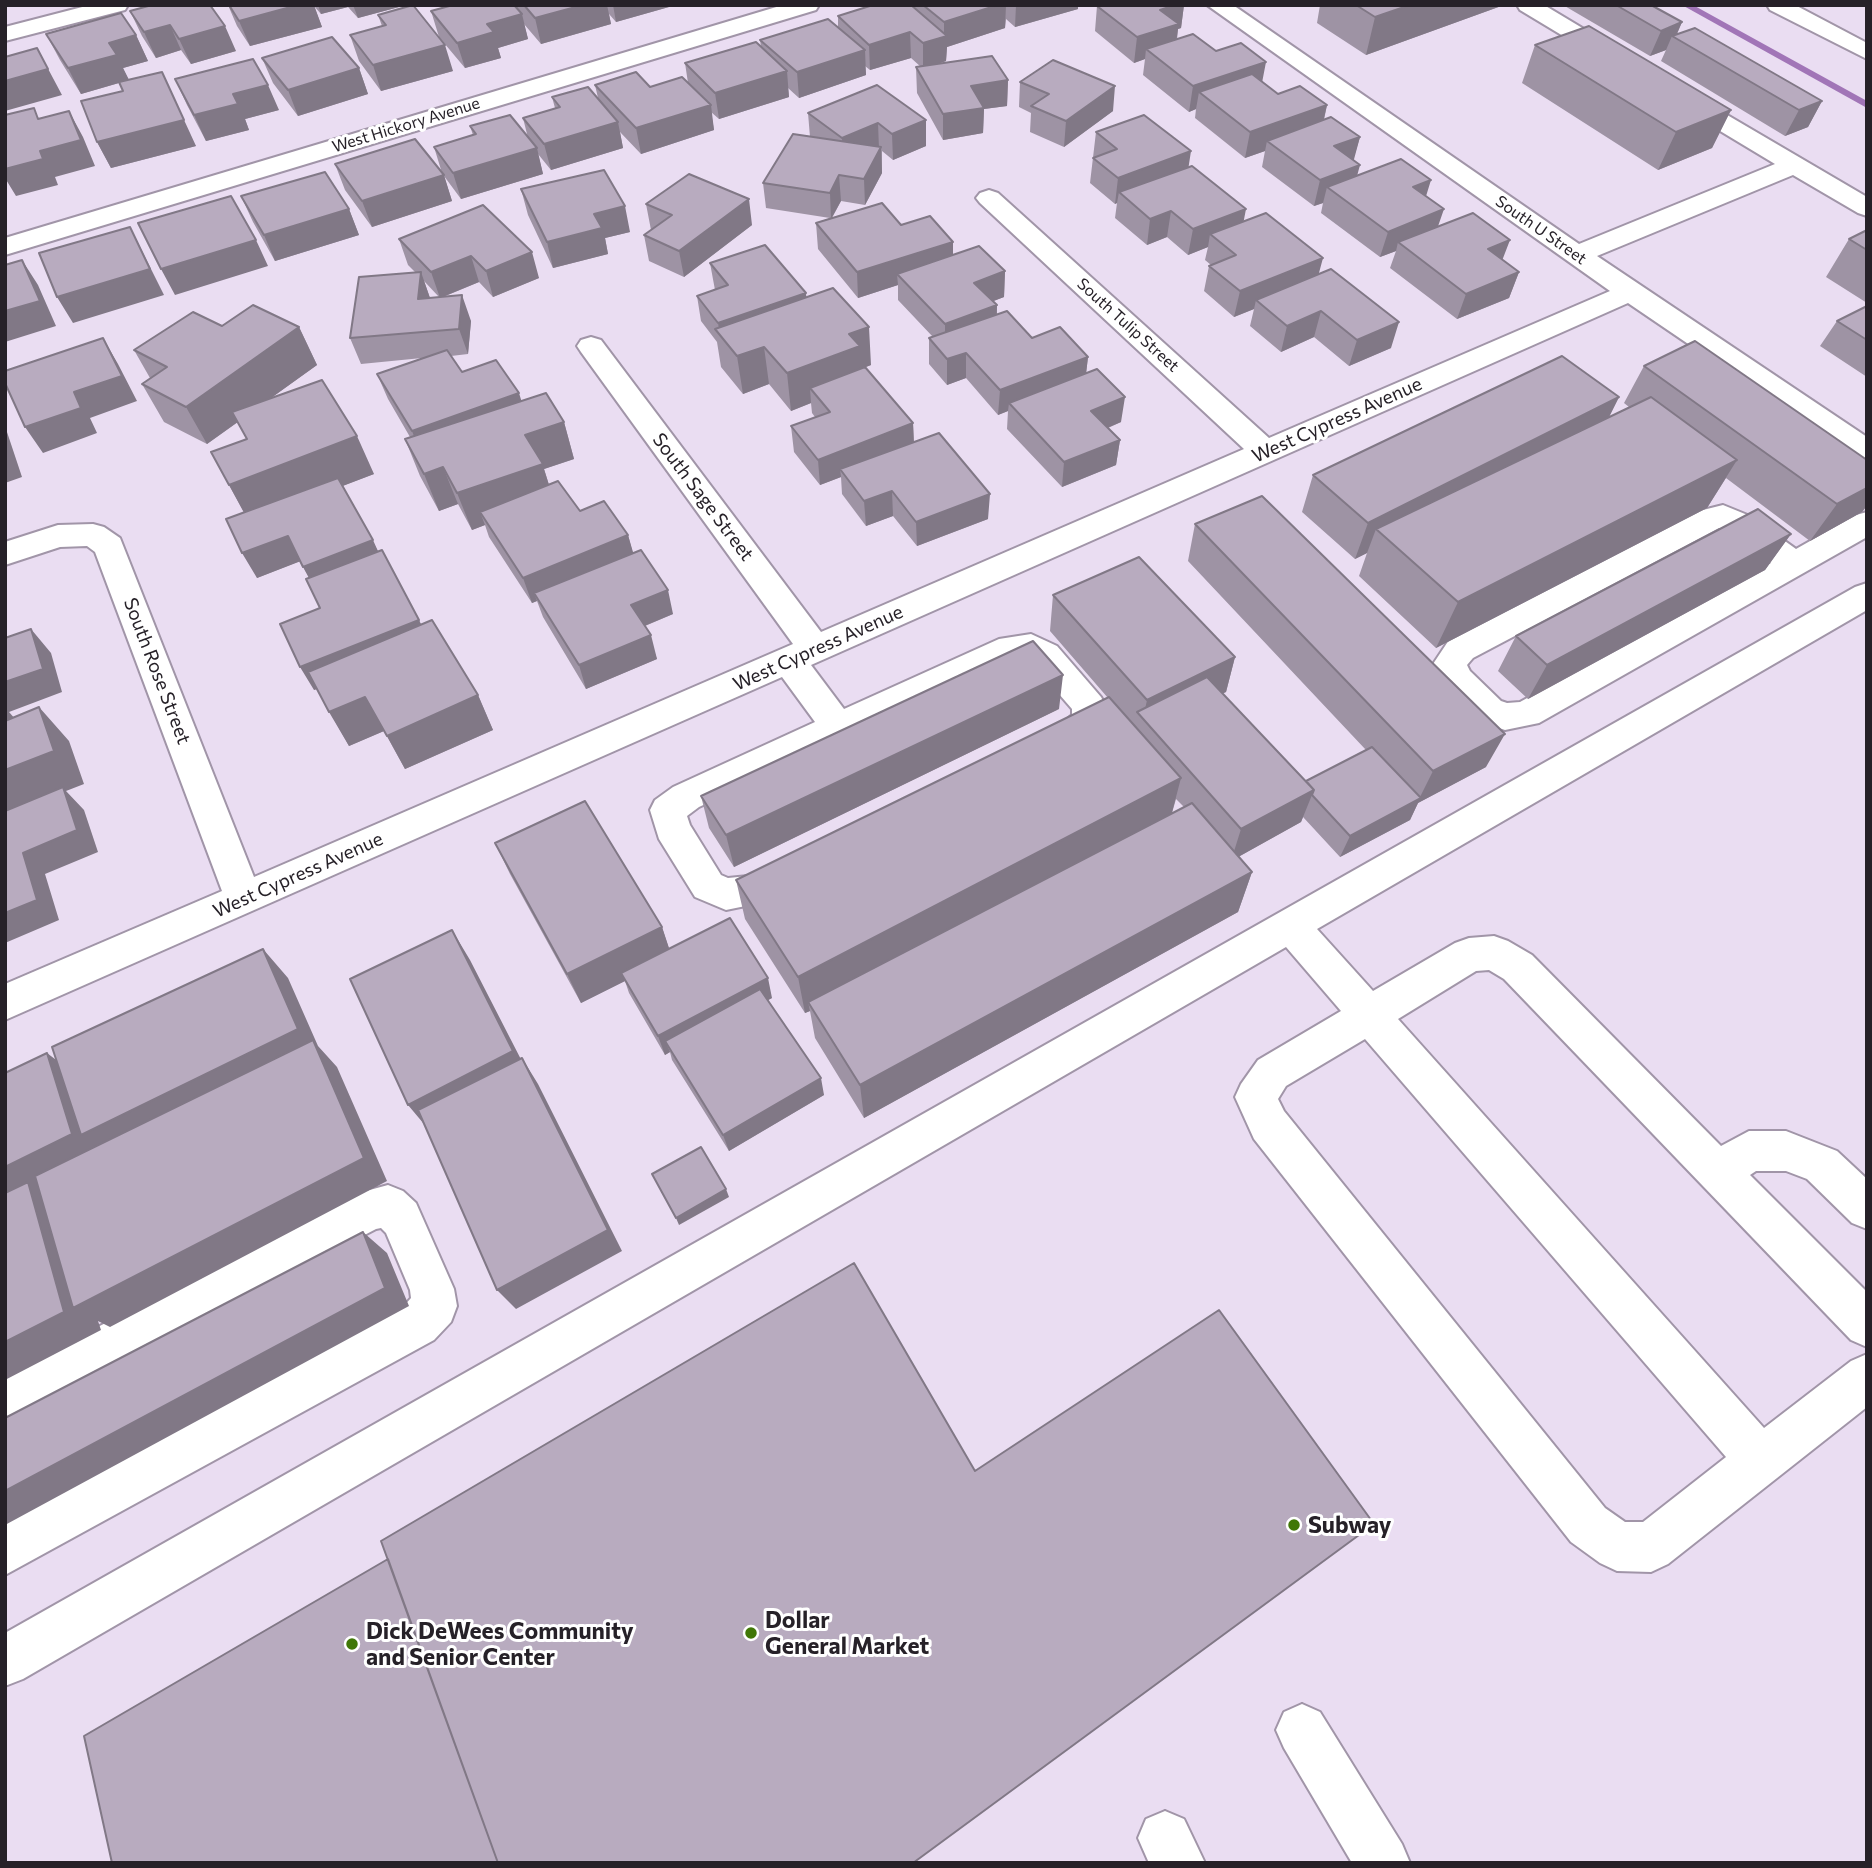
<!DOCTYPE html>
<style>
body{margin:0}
#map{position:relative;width:1872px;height:1868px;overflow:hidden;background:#eaddf2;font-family:Commissioner,sans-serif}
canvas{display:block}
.frame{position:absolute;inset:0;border:7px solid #262128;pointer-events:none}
</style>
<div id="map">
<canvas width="1872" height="1868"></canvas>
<div class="frame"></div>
</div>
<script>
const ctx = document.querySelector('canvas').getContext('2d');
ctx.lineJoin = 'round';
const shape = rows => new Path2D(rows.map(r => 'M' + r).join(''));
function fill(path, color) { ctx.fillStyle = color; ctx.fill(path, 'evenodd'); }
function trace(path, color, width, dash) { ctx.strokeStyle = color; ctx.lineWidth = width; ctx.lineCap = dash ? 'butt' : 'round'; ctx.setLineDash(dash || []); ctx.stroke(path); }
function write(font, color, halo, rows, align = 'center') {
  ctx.font = font + ' Commissioner,sans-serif'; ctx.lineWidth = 6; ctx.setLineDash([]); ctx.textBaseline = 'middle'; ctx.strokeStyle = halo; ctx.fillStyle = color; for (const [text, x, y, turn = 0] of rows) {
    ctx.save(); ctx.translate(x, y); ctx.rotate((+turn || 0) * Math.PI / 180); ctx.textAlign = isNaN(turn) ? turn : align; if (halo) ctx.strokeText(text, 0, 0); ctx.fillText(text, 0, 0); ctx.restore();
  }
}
fill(shape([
 [1682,5,1693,5,1867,101,1867,108,1682,5]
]), '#a175b7');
const minor = shape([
 [90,5,128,5,125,10,5,41,5,27,90,5],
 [783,5,819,5,816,10,5,255,5,238,783,5],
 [1207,5,1233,5,1579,244,1775,164,1672,102,1668,97,1672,92,1680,90,1688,92,1867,197,1867,216,1858,213,1793,175,1597,256,1867,437,1867,461,1856,458,1628,303,811,665,844,709,999,639,1031,634,1057,646,1101,697,1106,706,1106,720,1101,730,1087,743,1059,755,1047,751,1041,741,1047,731,1063,723,1072,715,1072,709,1033,664,1026,659,1016,660,699,807,687,816,690,825,721,875,728,878,748,876,788,858,801,863,807,874,801,885,765,902,726,910,695,897,659,839,650,810,655,800,673,787,815,722,782,677,5,1020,5,984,222,891,95,552,87,546,60,547,5,565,5,542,58,525,93,524,104,527,120,538,254,877,793,644,581,352,577,346,581,340,591,337,601,340,821,632,1244,449,980,203,976,198,980,193,989,190,998,193,1269,438,1610,291,1207,5],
 [1517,5,1544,5,1624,53,1628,58,1624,63,1616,65,1608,63,1520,10,1517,5],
 [1767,5,1795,5,1867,43,1867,59,1770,10,1767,5],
 [1723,505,1750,516,1796,549,1856,515,1867,512,1867,537,1539,723,1505,730,1493,726,1477,719,1443,687,1433,664,1449,640,1699,511,1723,505],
 [1719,528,1771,563,1520,702,1507,703,1501,701,1470,671,1467,665,1473,658,1719,528],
 [1867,583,1867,610,1317,929,1373,991,1455,943,1469,938,1494,936,1508,941,1532,955,1721,1146,1749,1131,1786,1131,1837,1151,1867,1179,1867,1229,1852,1223,1807,1179,1786,1171,1756,1171,1750,1175,1867,1292,1867,1347,1851,1340,1504,979,1489,970,1476,971,1398,1019,1764,1428,1851,1361,1867,1354,1867,1407,1668,1564,1651,1572,1617,1571,1600,1563,1571,1542,1254,1139,1235,1097,1241,1084,1258,1060,1341,1011,1286,947,23,1679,5,1686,5,1633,1855,587,1867,583],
 [1365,1039,1726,1457,1643,1522,1625,1522,1605,1508,1284,1111,1278,1099,1286,1086,1365,1039],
 [388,1185,403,1191,416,1203,454,1289,457,1306,451,1322,434,1340,5,1575,5,1524,402,1308,411,1298,410,1290,386,1233,381,1228,376,1229,5,1423,5,1375,355,1194,388,1185],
 [1302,1704,1320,1712,1402,1844,1410,1863,1352,1863,1284,1748,1276,1730,1284,1712,1302,1704],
 [1165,1811,1184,1819,1205,1863,1149,1863,1138,1838,1146,1819,1165,1811]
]);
trace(minor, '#a195a8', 4);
fill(minor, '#fff');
fill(shape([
 [228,5,398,5,399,7,358,18,348,7,321,14,314,6,322,27,250,46,237,26],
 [516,5,676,5,616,22,609,14,611,24,541,44,524,24,528,39,498,48,501,58,465,68,439,37,431,11,517,8],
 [873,5,1078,5,1078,9,1015,27,1006,19,1005,28,947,47,946,61,938,64,1008,80,1007,106,984,109,983,133,943,140,917,93,916,67,921,67,911,58,870,70,865,66,866,75,799,98,788,88,789,97,719,119,711,112,714,130,641,154,620,132,623,148,551,170,538,154,543,174,461,199,444,176,452,201,372,227,345,190,335,164,442,173,434,147,473,135,470,126,528,138,523,118,555,108,552,97,598,98,595,85,650,87,688,83,685,63,761,47,760,40,838,28,838,16],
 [1184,5,1181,28,1178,29,1177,40,1216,51,1278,94,1327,105,1324,120,1360,137,1353,160,1357,175,1426,196,1438,226,1502,260,1519,272,1509,298,1457,319,1390,268,1396,251,1380,257,1321,213,1323,203,1314,206,1262,167,1265,151,1245,158,1195,118,1196,109,1189,112,1143,75,1145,59,1134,63,1095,31,1097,6,1099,5],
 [1320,5,1504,5,1366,55,1317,23],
 [1563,5,1651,5,1682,22,1677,34,1822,101,1808,127,1785,136,1661,61,1666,50,1650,56],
 [130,11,236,51,191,64,181,50,156,58,142,36],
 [378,15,453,71,381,91,359,61,350,35,382,26],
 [46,34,136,35,148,61,123,68,129,80,196,146,111,168,97,142,123,91,119,83,81,94,60,60],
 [1535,45,1731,110,1712,148,1658,170,1522,83],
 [262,58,359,68,368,94,298,116,273,83],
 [175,79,279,110,245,119,249,130,206,141,187,105],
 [1020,82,1113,111,1064,147,1030,132,1031,113,1019,107],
 [877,85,926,146,893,160,882,151,882,173,865,205,841,201,832,218,901,225,953,242,953,255,1005,271,1004,297,993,301,997,305,997,315,1032,338,1088,357,1086,373,1121,422,1108,428,1120,440,1116,465,1062,487,1007,429,1008,411,998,415,966,378,947,385,929,364,929,338,933,337,898,300,898,285,858,298,818,249,816,223,830,218,766,208,763,183,810,137,808,113],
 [1096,132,1189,167,1243,221,1319,274,1391,348,1349,366,1314,337,1281,352,1250,326,1254,309,1234,317,1204,291,1209,266,1211,265,1205,260,1208,247,1188,255,1167,237,1147,245,1115,218,1117,203,1115,204,1090,183],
 [521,189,630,232,605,238,608,254,553,268,528,215],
 [241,196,349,209,359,235,275,261,253,222],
 [646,204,752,225,684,277,649,261,644,235,651,230],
 [483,205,539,278,493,297,479,282,443,297,471,321,468,354,451,356,462,372,564,422,574,459,544,469,549,485,580,511,628,535,633,554,673,614,645,626,657,659,586,689,543,617,537,601,532,603,489,537,485,525,472,530,458,504,439,511,420,476,405,439,410,437,388,399,377,374,422,358,361,364,350,338,416,273,408,265,399,239],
 [424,281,439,297,430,298],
 [1867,230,1867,303,1826,277,1849,239],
 [710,263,806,293,806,297,871,365,861,369,913,423,914,442,988,519,917,546,893,516,866,526,842,494,841,477,820,485,794,452,791,426,815,417,812,413,811,403,791,411,769,384,743,394,721,367,717,342,701,321,697,296,715,290],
 [1867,306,1867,377,1820,346,1837,321],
 [222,326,299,327,317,365,271,398,374,474,342,486,378,551,421,624,478,695,493,730,405,769,384,731,349,746,317,689,314,690,320,608,309,577,300,561,257,578,244,512,229,485,247,439,238,422,207,444,164,422,142,384,150,378,134,350],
 [1644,366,1862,512,1810,541,1726,478,1707,508,1436,648,1359,576,1367,553,1355,559,1302,512,1313,475,1619,397,1609,417,1629,407,1624,403],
 [1195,524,1486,767,1418,803,1410,820,1340,857,1303,817,1301,822,1238,857,1252,872,1238,912,864,1118,815,1038,810,1011,805,1013,745,919,736,880,1108,698,1050,631,1053,595,1235,657,1226,692,1222,693,1306,781,1366,750,1188,561],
 [1176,799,1184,807,1172,813],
 [1791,534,1765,570,1528,699,1498,671,1516,636],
 [1059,709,734,867,709,828,701,796],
 [495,843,662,927,669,949,772,998,768,1000,824,1095,729,1151,672,1060,670,1052,665,1055,629,993,625,981,581,1003,510,874]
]), '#9e93a4');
fill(shape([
 [298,5,314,5,322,27,250,46,239,21],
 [318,5,348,5,348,7,321,14],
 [353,5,398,5,399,7,358,18],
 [583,5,607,5,611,24,541,44,535,18],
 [613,5,676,5,616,22],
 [998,5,1006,5,1005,28,947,47,946,61,923,69,923,43,944,37,944,22],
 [1016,5,1078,5,1078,9,1015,27],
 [1175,5,1184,5,1181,28,1178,29,1175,50,1146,49,1145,59,1134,63,1137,37,1160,10],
 [1410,5,1504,5,1366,55,1375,17],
 [522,14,528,39,498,48,501,58,465,68,457,43,487,24],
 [1682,22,1675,38,1672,36,1666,50,1650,56,1661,31],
 [170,25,181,50,156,58,144,32],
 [225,26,236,51,191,64,179,39],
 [910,32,911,58,870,70,869,45],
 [136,35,148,61,123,68,129,80,81,94,68,68,109,43],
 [445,45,453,71,381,91,373,65],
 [37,48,62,95,5,111,5,81],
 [865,50,866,75,799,98,797,72],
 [1266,62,1261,88,1199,92,1196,109,1189,112,1193,86],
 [359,68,368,94,298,116,288,90],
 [787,71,789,97,719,119,715,93],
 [162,72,196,146,111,168,97,142],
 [1008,80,1007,106,984,109,983,133,943,140,943,114,971,86],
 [268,85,279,110,245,119,249,130,206,141,194,115,233,94],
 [1115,86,1113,111,1064,147,1066,121],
 [1822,101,1808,127,1785,136,1799,110],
 [711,105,714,130,641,154,636,128],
 [1327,105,1321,131,1267,141,1265,151,1245,158,1250,132],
 [1731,110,1712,148,1658,170,1676,132],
 [69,111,83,137,95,166,55,177,58,185,16,196,5,178,5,169,40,151],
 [926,120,926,146,893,160,892,134],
 [618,122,623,148,551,170,544,144],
 [878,123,879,149,843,164,842,138],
 [1360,137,1353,163,1334,146],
 [881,147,882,173,865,205,864,179],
 [537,148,543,174,461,199,453,173],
 [1191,151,1187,177,1119,192,1117,203,1115,204,1118,178],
 [1360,165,1353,191,1327,187,1323,203,1314,206,1320,180],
 [444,175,452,201,372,227,362,201],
 [839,175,841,201,831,219,830,193],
 [1431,180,1423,206,1413,187],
 [749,199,752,225,684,277,679,251],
 [625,206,630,232,605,238,608,254,553,268,547,242,594,214],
 [349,209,359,235,275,261,264,235],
 [1246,209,1241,235,1210,234,1208,247,1188,255,1193,229],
 [1444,209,1435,235,1398,242,1396,251,1380,257,1388,232],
 [1171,211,1167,237,1147,245,1150,219],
 [130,227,164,295,73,323,57,297],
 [256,240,268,266,175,295,161,269],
 [1510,240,1500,266,1488,249],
 [953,242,953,268,897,274,898,285,858,298,857,272],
 [532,252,539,278,493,297,486,271],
 [471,256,479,282,440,298,431,272],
 [1323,258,1316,284,1256,300,1254,309,1234,317,1240,291],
 [22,260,38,285,56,326,5,342,5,311],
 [1005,271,1004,297,973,309,974,283],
 [421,272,430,298,418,299],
 [1519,272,1509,298,1457,319,1466,294],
 [806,293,808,319,720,335,718,323],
 [462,295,471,321,468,354,459,329],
 [997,305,996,331,945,350,945,324],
 [1321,311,1314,337,1281,352,1287,326],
 [1399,322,1391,348,1349,366,1357,340],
 [299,327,317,365,207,444,186,407],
 [869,327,871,365,810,388,811,403,791,411,787,373,849,334],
 [103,338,118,364,137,401,90,418,97,433,43,453,25,427],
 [764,347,769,384,743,394,737,356],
 [966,353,966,378,947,385,947,359],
 [1088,357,1085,383,1009,403,1008,411,998,415,1000,390],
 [519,393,527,419,422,457,412,431],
 [1125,397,1121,422,1088,436,1091,411],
 [1619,397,1600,435,1376,529,1367,553,1355,559,1368,523],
 [564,422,574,459,544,469,554,501,480,512,485,525,472,530,457,493,525,435],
 [913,423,914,448,840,469,841,477,820,485,818,460],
 [5,426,22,477,5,483],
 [357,436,374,474,249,522,229,485],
 [1120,440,1116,465,1062,487,1064,462],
 [1737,460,1707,508,1436,648,1458,602],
 [443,467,458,504,439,511,424,474],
 [1867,488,1867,506,1862,512,1810,541,1837,504],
 [892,491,893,516,866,526,864,501],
 [990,494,988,519,917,546,916,522],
 [1791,534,1765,570,1528,699,1547,665],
 [628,535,635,559,534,593,537,601,532,603,523,578],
 [288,536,301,561,257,578,242,553],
 [373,540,384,565,316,591,303,567],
 [668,590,673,614,637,629,631,605],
 [419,620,430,644,314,690,300,667],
 [31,629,51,653,62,692,9,712,16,720,5,732,5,682],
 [651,635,657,659,586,689,579,665],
 [1235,657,1226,692,1151,729,1143,719,1147,700],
 [1063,675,1059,709,734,867,726,835],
 [478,695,493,730,405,769,387,736],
 [365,697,384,731,349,746,329,712],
 [39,707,69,741,84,784,66,791,84,810,98,852,45,874,59,920,5,943,5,913,23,853,5,816,5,770],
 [1505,734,1486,767,1418,803,1410,820,1340,857,1350,836,1419,799,1433,771],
 [1181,778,1170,820,808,1002,810,1011,805,1013,798,977],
 [1314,790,1301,822,1231,861,1241,829],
 [1252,872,1238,912,864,1118,860,1085],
 [662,927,672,957,621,973,625,981,581,1003,567,974],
 [452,930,470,960,530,1077,429,1130,408,1105],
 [263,949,288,978,318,1046,337,1067,387,1181,110,1327,98,1321,101,1330,5,1380,5,1167,47,1053,81,1079],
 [768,978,772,998,671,1051,665,1041,670,1052,665,1055,658,1036],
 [522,1058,538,1084,622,1251,516,1309,497,1290],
 [821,1078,824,1095,729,1151,723,1135],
 [726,1189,729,1197,679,1225,676,1218],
 [363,1232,387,1253,409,1306,5,1525,5,1491]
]), '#817886');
const building = shape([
 [152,5,210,5,225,26,179,39,170,25,144,32,130,11,152,5],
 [229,5,298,5,239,21,229,5],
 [413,5,445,45,373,65,350,35,386,25,378,15,413,5],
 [453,5,514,5,522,14,487,24,494,32,457,43,431,11,453,5],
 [524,5,583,5,535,18,524,5],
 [873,5,911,5,947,36,923,43,910,32,869,45,838,16,873,5],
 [923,5,998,5,944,22,923,5],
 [1175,5,1160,10,1179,24,1137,37,1097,6,1175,5],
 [1356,5,1410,5,1375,17,1356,5],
 [1616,5,1651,5,1682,22,1661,31,1616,5],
 [121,13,136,35,109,43,117,55,68,68,46,34,121,13],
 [828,19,865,50,797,72,760,40,828,19],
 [1589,26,1731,110,1676,132,1535,45,1589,26],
 [1695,28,1822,101,1799,110,1672,36,1695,28],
 [1193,34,1216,51,1241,43,1266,62,1193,86,1146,49,1193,34],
 [332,37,359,68,288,90,262,58,332,37],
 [756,42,787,71,715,93,685,63,756,42],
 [37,48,48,69,5,81,5,57,37,48],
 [992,56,1008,80,971,86,984,108,943,114,916,67,992,56],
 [253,59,268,85,233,94,238,104,194,115,175,79,253,59],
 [1053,60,1115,86,1066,121,1031,106,1049,94,1020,82,1053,60],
 [162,72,184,120,97,142,81,101,123,91,119,82,162,72],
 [636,72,650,87,682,77,711,105,636,128,595,85,636,72],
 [1252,74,1278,94,1300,86,1327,105,1250,132,1199,92,1252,74],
 [877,85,926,120,892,134,878,123,842,138,808,113,877,85],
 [588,87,618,122,544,144,523,118,560,107,552,97,588,87],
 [34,108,38,119,69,111,81,140,40,151,43,159,5,169,5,115,34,108],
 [510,115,537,148,453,173,434,147,476,134,470,126,510,115],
 [1144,115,1191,151,1118,178,1093,158,1117,149,1096,132,1144,115],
 [1331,117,1360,137,1334,146,1360,165,1320,180,1267,141,1331,117],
 [793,134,881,147,864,179,839,175,830,193,763,183,793,134],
 [415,139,444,175,362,201,335,164,415,139],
 [1401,159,1431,180,1413,187,1444,209,1388,232,1327,187,1401,159],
 [1192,166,1246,209,1193,229,1171,211,1150,219,1119,192,1192,166],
 [604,170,625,206,594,214,602,228,547,242,521,189,604,170],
 [325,172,349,209,264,235,241,196,325,172],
 [689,174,749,199,679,251,644,235,672,215,646,204,689,174],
 [231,196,256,240,161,269,138,223,231,196],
 [882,203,901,225,930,216,953,242,857,272,816,223,882,203],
 [483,205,532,252,486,271,471,256,431,272,399,239,483,205],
 [1266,213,1323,258,1240,291,1209,266,1236,255,1210,234,1266,213],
 [1473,213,1510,240,1488,249,1519,272,1466,294,1398,242,1473,213],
 [130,227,150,269,57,297,39,253,130,227],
 [1867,230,1867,250,1849,239,1867,230],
 [765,245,806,293,718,323,697,296,728,285,710,263,765,245],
 [979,246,1005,271,974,283,997,305,945,324,897,274,979,246],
 [22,260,40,301,5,311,5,265,22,260],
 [1331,269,1399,322,1357,340,1321,311,1287,326,1256,300,1331,269],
 [421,272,418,299,462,295,459,329,350,338,359,277,421,272],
 [833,288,869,327,849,334,860,346,787,373,764,347,737,356,715,329,833,288],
 [253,305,299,327,186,407,142,384,167,367,134,350,193,312,222,326,253,305],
 [1867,306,1867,340,1837,321,1867,306],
 [1007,311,1032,338,1060,327,1088,357,1000,390,966,353,947,359,929,338,1007,311],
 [103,338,122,376,74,392,81,408,25,427,5,383,5,371,103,338],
 [1695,341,1867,460,1867,488,1837,504,1644,366,1695,341],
 [447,350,462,372,496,360,519,393,412,431,377,374,447,350],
 [1562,356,1619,397,1368,523,1313,475,1562,356],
 [865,367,913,423,818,460,791,426,830,412,810,388,865,367],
 [1097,369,1125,397,1091,411,1120,440,1064,462,1009,403,1097,369],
 [322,380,357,436,229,485,211,452,247,439,232,412,322,380],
 [546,393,564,422,525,435,543,464,457,493,443,467,424,474,405,439,546,393],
 [1651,397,1737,460,1458,602,1376,529,1651,397],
 [939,433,990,494,916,522,892,491,864,501,840,469,939,433],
 [338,478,373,540,303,567,288,536,242,553,226,519,338,478],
 [558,481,580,511,604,501,628,535,523,578,480,512,558,481],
 [1262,496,1505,734,1433,771,1195,524,1262,496],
 [1758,509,1791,534,1547,665,1516,636,1758,509],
 [382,550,419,620,300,667,280,624,320,608,306,579,382,550],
 [641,550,668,590,631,605,651,635,579,665,534,593,641,550],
 [1139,557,1235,657,1147,700,1053,595,1139,557],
 [432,620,478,695,387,736,365,697,329,712,308,672,432,620],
 [31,629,43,669,5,682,5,638,31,629],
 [1033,641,1063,675,726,835,701,796,1033,641],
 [1207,677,1314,790,1241,829,1137,712,1207,677],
 [1109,697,1181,778,798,977,736,880,1109,697],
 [39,707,54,751,5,770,5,721,39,707],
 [1372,747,1421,798,1350,836,1312,795,1314,790,1306,781,1372,747],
 [63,787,77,830,23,853,37,900,5,913,5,811,63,787],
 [585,801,662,927,567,974,495,843,585,801],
 [1192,803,1252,872,860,1085,808,1002,1192,803],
 [730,918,768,978,658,1036,621,973,730,918],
 [452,930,513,1051,408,1105,350,979,452,930],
 [263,949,298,1029,81,1135,52,1047,263,949],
 [760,989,821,1078,723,1135,665,1041,760,989],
 [313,1040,364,1158,73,1308,35,1176,313,1040],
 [47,1053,72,1134,5,1167,5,1073,47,1053],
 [522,1058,608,1230,497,1290,418,1110,522,1058],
 [701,1147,726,1189,676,1218,652,1174,701,1147],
 [28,1182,64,1312,5,1342,5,1193,28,1182],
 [363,1232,385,1288,5,1491,5,1418,363,1232],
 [854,1263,975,1471,1219,1310,1374,1524,913,1863,498,1863,381,1541,854,1263],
 [388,1559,498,1863,112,1863,84,1736,388,1559]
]);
fill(building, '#b8abbf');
trace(building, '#817886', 2);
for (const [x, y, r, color] of [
 [1294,1525,7,"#407707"],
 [751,1633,7,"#407707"],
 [352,1644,7,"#407707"]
]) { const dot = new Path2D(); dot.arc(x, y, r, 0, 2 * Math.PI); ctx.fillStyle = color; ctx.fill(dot); trace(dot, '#fff', 2.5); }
write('16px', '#262128', '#fff', [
 ["West Hickory Avenue",406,125,-17],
 ["South U Street",1541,230,35],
 ["South Tulip Street",1128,325,42]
]);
write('19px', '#262128', '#fff', [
 ["West Cypress Avenue",1337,420,-24],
 ["South Sage Street",703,497,53],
 ["West Cypress Avenue",818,648,-24],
 ["South Rose Street",157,671,69],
 ["West Cypress Avenue",298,875,-24]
]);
write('bold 23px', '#262128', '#fff', [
 ["Subway",1308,1525],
 ["Dollar",765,1620],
 ["General Market",765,1646],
 ["Dick DeWees Community",366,1631],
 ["and Senior Center",366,1657]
], 'left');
</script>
